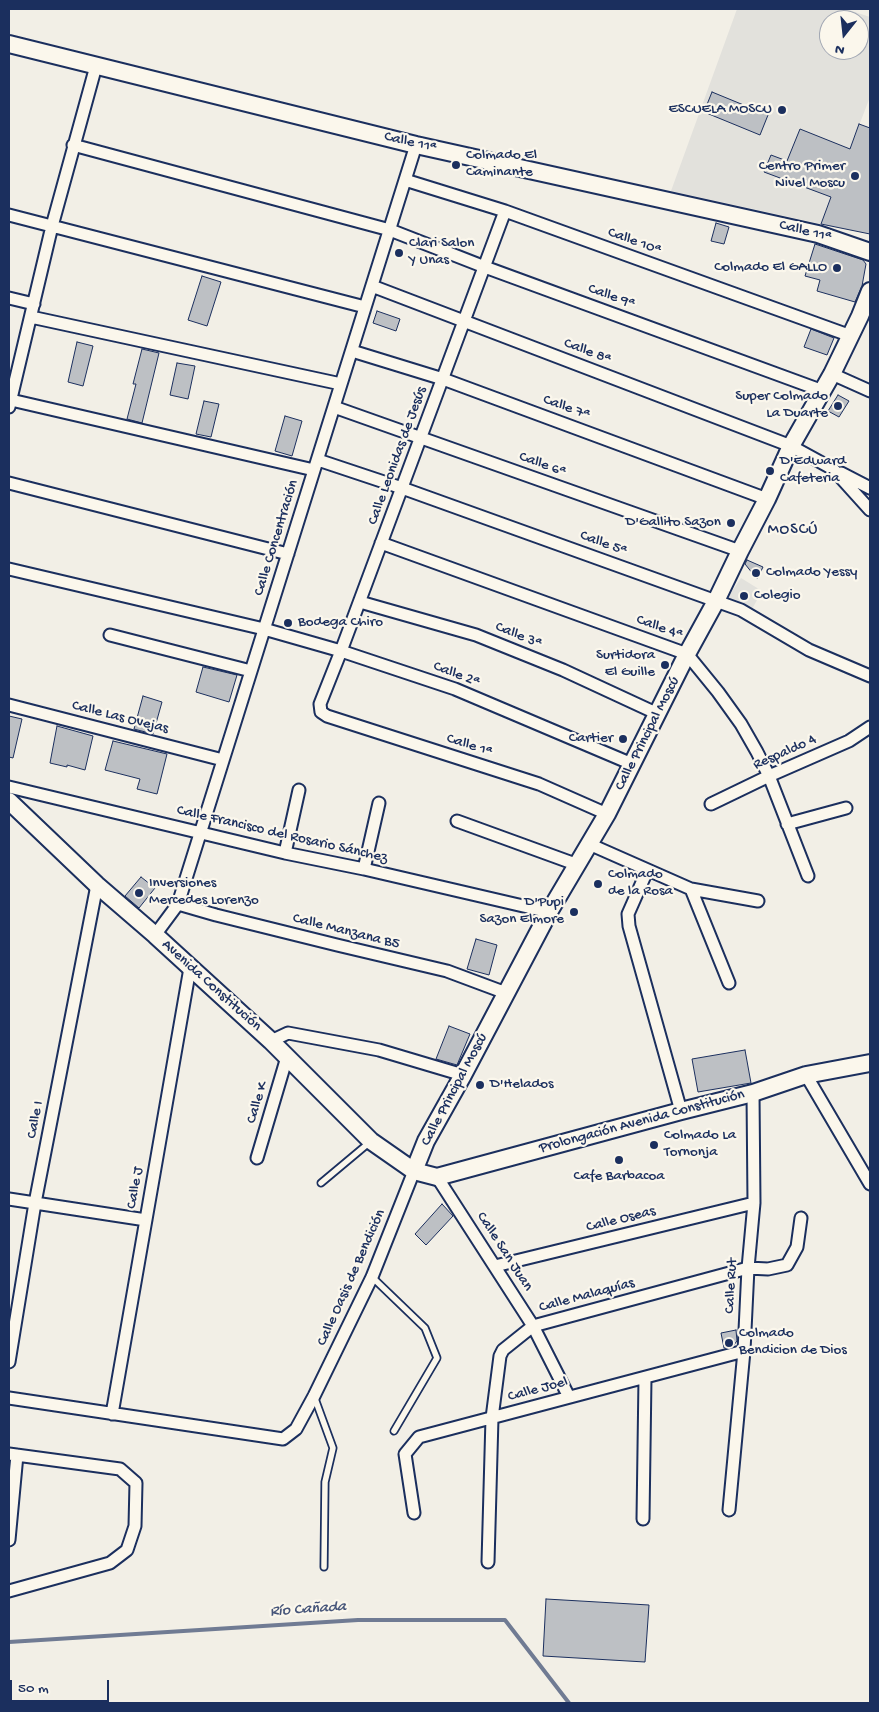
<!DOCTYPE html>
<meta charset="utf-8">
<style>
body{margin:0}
#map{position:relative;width:879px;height:1712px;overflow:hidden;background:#f2efe6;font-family:"Gochi Hand",sans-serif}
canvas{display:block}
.frame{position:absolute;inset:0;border:10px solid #1b2f5e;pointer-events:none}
.north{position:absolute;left:819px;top:10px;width:50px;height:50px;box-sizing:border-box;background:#fbf7ec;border:1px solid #a1a7b3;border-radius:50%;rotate:196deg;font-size:14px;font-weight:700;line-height:20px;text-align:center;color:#1b2f5e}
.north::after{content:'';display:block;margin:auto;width:18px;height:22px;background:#1b2f5e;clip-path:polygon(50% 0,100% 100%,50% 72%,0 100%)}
.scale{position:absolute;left:10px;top:1680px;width:99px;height:22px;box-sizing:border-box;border:2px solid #1b2f5e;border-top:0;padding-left:6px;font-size:15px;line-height:18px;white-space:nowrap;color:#1b2f5e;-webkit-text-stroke:4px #fbf7ec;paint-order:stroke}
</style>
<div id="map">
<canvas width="879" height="1712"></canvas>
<div class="frame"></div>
<div class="north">N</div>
<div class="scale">50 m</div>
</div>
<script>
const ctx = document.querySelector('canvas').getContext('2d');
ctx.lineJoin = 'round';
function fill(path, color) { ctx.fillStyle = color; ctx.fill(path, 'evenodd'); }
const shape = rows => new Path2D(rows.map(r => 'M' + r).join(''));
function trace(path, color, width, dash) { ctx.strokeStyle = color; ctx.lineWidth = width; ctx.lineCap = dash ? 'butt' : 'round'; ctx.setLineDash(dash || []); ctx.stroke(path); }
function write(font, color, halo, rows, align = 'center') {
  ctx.font = font + ' "Gochi Hand",sans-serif'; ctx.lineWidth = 4.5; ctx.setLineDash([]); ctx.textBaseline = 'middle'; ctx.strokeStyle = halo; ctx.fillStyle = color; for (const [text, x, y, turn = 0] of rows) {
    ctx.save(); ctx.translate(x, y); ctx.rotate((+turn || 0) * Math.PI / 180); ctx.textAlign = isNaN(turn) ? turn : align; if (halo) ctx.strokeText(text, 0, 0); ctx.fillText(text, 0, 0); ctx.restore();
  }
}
fill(shape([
 [737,9,846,9,870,17,870,97,821,224,671,191],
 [829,20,859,20,859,50,829,50],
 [741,578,762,591,751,611,726,600]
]), '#e2e1dc');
trace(shape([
 [9,1642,358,1620,505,1620,569,1703]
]), '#707b93', 4);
const building = shape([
 [712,92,768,115,760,135,704,112,712,92],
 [859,124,870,128,870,234,821,224,831,197,764,172,771,155,787,161,800,129,850,149,859,124],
 [716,223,729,227,724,244,711,241,716,223],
 [815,244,863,260,866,264,862,286,855,302,817,291,820,280,805,276,815,244],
 [202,276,221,282,207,326,188,320,202,276],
 [377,311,400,319,396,331,373,323,377,311],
 [811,329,834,338,827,355,804,347,811,329],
 [77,342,93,346,83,386,68,382,77,342],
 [142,349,159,353,142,423,127,419,136,384,133,384,142,349],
 [177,363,195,366,188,399,170,395,177,363],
 [838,395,849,401,839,417,828,411,838,395],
 [204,401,219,404,211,437,196,434,204,401],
 [285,416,302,421,292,456,275,451,285,416],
 [747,560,763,567,757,579,745,564,747,560],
 [203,667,237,675,229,702,196,692,203,667],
 [143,696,162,702,153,734,134,729,143,696],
 [9,716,22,719,13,758,9,757,9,716],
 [57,726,93,736,85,770,67,765,67,767,50,763,57,726],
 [113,741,167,754,157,794,137,789,140,779,105,770,113,741],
 [141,877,155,888,139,908,125,896,141,877],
 [476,939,497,945,489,975,467,969,476,939],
 [449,1026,470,1034,457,1065,436,1059,449,1026],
 [745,1050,751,1083,698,1092,692,1059,745,1050],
 [442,1204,453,1216,426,1245,415,1234,442,1204],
 [736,1330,737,1341,733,1346,724,1348,721,1333,736,1330],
 [546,1599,649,1605,645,1662,543,1656,546,1599]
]);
fill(building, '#bdc0c4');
trace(building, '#1b2f5e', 1);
const lane = shape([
 [321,1183,370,1142],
 [372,1277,425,1328,437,1358,394,1431],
 [314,1396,333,1448,325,1482,324,1567]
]);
const street = shape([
 [73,145,390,230,485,267,823,391],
 [405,180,505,211,851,336],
 [505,211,341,651,320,704,321,712,327,716,539,784,607,814],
 [9,215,365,307],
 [372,286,791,446,833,469,870,510],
 [9,298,34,304],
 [31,317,341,384],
 [352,351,443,379,767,499],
 [832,374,870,391],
 [11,400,314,470],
 [9,407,52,226,96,66],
 [334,407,740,551],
 [318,460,402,488,741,610,809,650,870,676],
 [841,473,870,488],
 [9,483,288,554],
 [381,543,687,654,718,692,741,724,757,752,769,776,808,876],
 [9,569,264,629,341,651,455,689,632,764],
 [360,602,476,635,563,670,658,714],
 [110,635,251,671],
 [9,705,223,760],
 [9,787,285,853,364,869,549,912],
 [711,804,769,776,849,741,870,727],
 [457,821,578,865],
 [787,824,846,808],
 [589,844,691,889,758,901],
 [285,853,299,790],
 [364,869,379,803],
 [647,871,628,914,629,926,681,1111],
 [691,889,729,983],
 [178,904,216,915,337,945,447,971,506,993],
 [155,935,178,904,416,145],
 [271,1041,288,1033,379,1050,463,1075],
 [806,1075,870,1184],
 [257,1158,287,1057],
 [437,1177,533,1326,569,1397],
 [9,1199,146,1220],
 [495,1266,754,1203],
 [9,1362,35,1203,97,885],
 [9,1398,283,1439,296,1429,314,1396,372,1277,414,1171],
 [112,1414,190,968],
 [9,1454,120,1469,136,1483,135,1526,127,1550,110,1563,9,1591],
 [729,1510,744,1351,748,1268,754,1203,753,1093],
 [414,1513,405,1454,419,1437,744,1351],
 [643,1519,645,1378],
 [9,1540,17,1455],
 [488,1562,492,1418,500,1356,503,1350,533,1326,748,1268,768,1269,787,1265,797,1247,801,1218]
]);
const secondary = shape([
 [9,44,416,145,818,234,870,252],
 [9,801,97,885,155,935,271,1041,371,1141,414,1171,437,1177,681,1111,753,1093,806,1075,870,1063],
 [414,1171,426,1141,463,1075,549,912,607,814,687,654,716,601,740,551,767,499,791,446,832,374,860,316,870,291]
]);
trace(lane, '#1b2f5e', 9);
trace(street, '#1b2f5e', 15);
trace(secondary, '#1b2f5e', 20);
trace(lane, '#fbf7ec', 5.5);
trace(street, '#fbf7ec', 11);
trace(secondary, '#fbf7ec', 16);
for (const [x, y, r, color] of [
 [782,110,5,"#1b2f5e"],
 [456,165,5,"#1b2f5e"],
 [855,176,5,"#1b2f5e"],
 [399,253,5,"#1b2f5e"],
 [837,268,5,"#1b2f5e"],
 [838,406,5,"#1b2f5e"],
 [770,471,5,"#1b2f5e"],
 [731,523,5,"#1b2f5e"],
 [756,573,5,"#1b2f5e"],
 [744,596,5,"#1b2f5e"],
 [288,623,5,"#1b2f5e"],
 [665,665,5,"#1b2f5e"],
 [623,739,5,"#1b2f5e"],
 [598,884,5,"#1b2f5e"],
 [139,893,5,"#1b2f5e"],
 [574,912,5,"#1b2f5e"],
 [480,1085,5,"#1b2f5e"],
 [654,1145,5,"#1b2f5e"],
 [619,1160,5,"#1b2f5e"],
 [729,1343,5,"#1b2f5e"]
]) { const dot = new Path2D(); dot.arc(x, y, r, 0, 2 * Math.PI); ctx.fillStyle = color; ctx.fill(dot); trace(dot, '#fbf7ec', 2); }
write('15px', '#1b2f5e', '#fbf7ec', [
 ["ESCUELA MOSCU",772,110,"right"],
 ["Colmado El",466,156],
 ["Caminante",466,173],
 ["Centro Primer",845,167,"right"],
 ["Nivel Moscu",845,184,"right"],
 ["Clari Salon",409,244],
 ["Y Unas",409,261],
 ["Colmado El GALLO",827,268,"right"],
 ["Super Colmado",828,397,"right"],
 ["La Duarte",828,414,"right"],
 ["D'Edward",780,462],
 ["Cafeteria",780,479],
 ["D'Gallito Sazon",721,523,"right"],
 ["Colmado Yessy",766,573],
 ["Colegio",754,596],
 ["Bodega Chiro",298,623],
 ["Surtidora",655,656,"right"],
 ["El Guille",655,673,"right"],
 ["Cartier",613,739,"right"],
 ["Colmado",608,875],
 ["de la Rosa",608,892],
 ["Inversiones",149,884],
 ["Mercedes Lorenzo",149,901],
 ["D'Pupi",564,903,"right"],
 ["Sazon Elmore",564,920,"right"],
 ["D'Helados",490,1085],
 ["Colmado La",664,1136],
 ["Tornonja",664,1153],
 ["Cafe Barbacoa",619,1177,"center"],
 ["Colmado",739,1334],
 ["Bendicion de Dios",739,1351]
], 'left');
write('15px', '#1b2f5e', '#fbf7ec', [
 ["Calle 11ª",410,143,13],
 ["Calle 11ª",805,232,14],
 ["Calle 10ª",634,242,20],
 ["Calle 9ª",611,297,20],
 ["Calle 8ª",587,352,21],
 ["Calle 7ª",566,408,20],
 ["Calle Leonidas de Jesús",398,456,-70],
 ["Calle 6ª",542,465,20],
 ["Calle Concentración",277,538,-73],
 ["Calle 5ª",603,544,20],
 ["Calle 4ª",659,628,20],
 ["Calle 3ª",518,636,22],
 ["Calle 2ª",456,675,21],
 ["Calle Las Ovejas",120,718,14],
 ["Calle Principal Moscú",648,734,-63],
 ["Calle 1ª",469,746,18],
 ["Respaldo 4",785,753,-24],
 ["Calle Francisco del Rosario Sánchez",282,835,13],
 ["Calle Manzana B5",346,932,14],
 ["Avenida Constitución",211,986,42],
 ["Calle Principal Moscú",455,1090,-62],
 ["Calle K",258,1103,-73],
 ["Calle I",36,1120,-79],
 ["Prolongación Avenida Constitución",642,1122,-15],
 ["Calle J",136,1188,-80],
 ["Calle Oseas",621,1220,-14],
 ["Calle San Juan",504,1252,57],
 ["Calle Oasis de Bendición",352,1278,-66],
 ["Calle Rut",732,1286,-87],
 ["Calle Malaquías",587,1296,-15],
 ["Calle Joel",538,1390,-15]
]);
ctx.letterSpacing = '1px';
write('16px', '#1b2f5e', '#fbf7ec', [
 ["MOSCÚ",793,531]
]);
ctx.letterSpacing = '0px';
write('italic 16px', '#465579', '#fbf7ec', [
 ["Río Cañada",308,1610,-4]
]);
</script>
